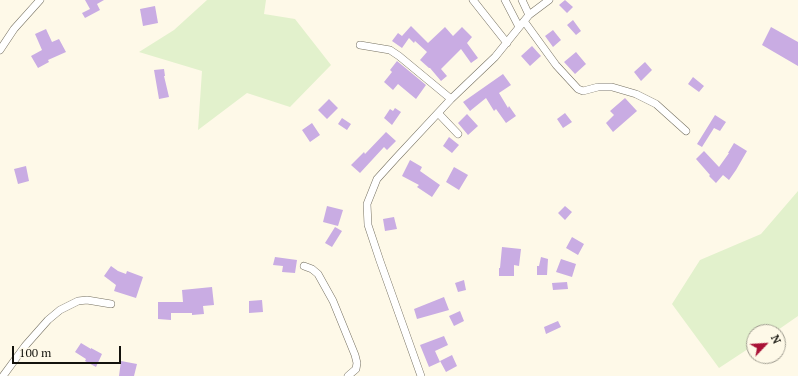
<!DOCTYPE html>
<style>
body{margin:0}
#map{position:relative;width:798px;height:376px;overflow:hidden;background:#fef9e8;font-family:"PT Serif",serif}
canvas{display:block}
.north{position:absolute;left:746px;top:324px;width:40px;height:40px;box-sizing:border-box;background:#fef9e8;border:1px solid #a09d90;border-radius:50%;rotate:65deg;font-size:11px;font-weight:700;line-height:16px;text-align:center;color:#13120c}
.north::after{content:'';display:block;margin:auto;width:14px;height:18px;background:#a91236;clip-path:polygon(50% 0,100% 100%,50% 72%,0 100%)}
.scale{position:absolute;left:12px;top:346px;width:109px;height:18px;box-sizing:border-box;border:2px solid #13120c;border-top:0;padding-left:5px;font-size:12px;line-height:14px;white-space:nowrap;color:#13120c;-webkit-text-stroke:3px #fef9e8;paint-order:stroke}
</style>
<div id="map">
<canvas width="798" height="376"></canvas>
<div class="north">N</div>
<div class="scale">100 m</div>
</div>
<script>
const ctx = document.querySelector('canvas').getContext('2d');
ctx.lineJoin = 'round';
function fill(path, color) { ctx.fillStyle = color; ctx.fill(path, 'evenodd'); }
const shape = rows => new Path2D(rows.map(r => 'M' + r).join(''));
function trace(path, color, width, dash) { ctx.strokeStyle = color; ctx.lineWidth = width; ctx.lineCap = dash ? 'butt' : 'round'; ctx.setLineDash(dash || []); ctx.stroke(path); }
fill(shape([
 [207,0,266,0,264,14,295,19,331,65,290,107,247,93,198,130,202,71,139,52,174,30],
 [798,191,798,316,775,332,754,332,754,345,719,368,672,304,700,260,761,234]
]), '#e2f1cc');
fill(shape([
 [85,0,104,0,97,4,100,10,85,18,82,13,90,9],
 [565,0,573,7,567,13,559,5],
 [155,6,158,23,143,26,140,9],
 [573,20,581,31,576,35,567,25],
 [411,26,428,43,445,27,453,36,462,27,472,37,467,43,478,58,471,63,461,49,441,69,447,76,441,81,430,68,429,68,420,60,427,52,415,41,414,43,409,38,402,48,392,41,398,33,402,36],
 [771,27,798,42,798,66,762,45],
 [46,29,52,42,59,39,66,52,48,60,49,62,38,68,31,56,42,50,35,34],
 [553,30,561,40,553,47,545,36],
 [532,46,541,56,530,66,521,56],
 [576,52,586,64,575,74,564,62],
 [397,61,426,85,416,99,398,84,393,90,384,82,392,72,390,70],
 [645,62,652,70,641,81,634,72],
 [164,69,165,76,164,76,169,97,159,99,154,70],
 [503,74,511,85,499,93,508,108,509,106,516,116,506,123,496,109,494,111,486,98,470,111,463,102],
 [693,77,704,86,699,92,688,84],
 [625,98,637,111,613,132,606,123,614,115,610,111],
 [329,99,338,108,327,119,318,110],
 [395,108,401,112,392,125,384,118,390,109,393,111],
 [565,113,572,122,563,128,557,119],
 [467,114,478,126,468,135,458,123],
 [715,115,726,122,720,131,714,128,702,147,697,144],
 [342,118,351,124,347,130,338,124],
 [312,123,320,135,310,142,302,130],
 [386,132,396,141,387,150,384,147,360,173,351,165,364,152,365,154],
 [449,137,459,145,452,153,443,146],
 [734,143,747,151,736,170,729,180,723,175,716,183,709,176,710,175,696,159,704,151,719,167,729,153,728,153],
 [410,160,422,167,420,171,440,185,432,197,417,187,419,185,402,176],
 [26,166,29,181,18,184,14,169],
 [454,167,468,175,459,190,446,182],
 [327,206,343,210,338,226,323,222],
 [565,206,572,212,565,220,558,213],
 [394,217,397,229,385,231,383,219],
 [335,227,342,231,332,247,325,243],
 [572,237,584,244,578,255,566,248],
 [502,247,521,249,519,266,514,265,514,276,499,276,499,268,500,268],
 [275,257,297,260,295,273,282,272,283,266,273,265],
 [541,257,548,259,547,275,537,275,537,266,539,266],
 [561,259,576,264,572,277,556,272],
 [111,266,118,271,126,274,127,271,143,277,136,298,114,291,116,285,104,276],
 [464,280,466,290,458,292,455,283],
 [567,282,568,289,553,290,552,283],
 [212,287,214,305,203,306,204,314,192,315,192,313,171,313,171,320,158,319,158,302,183,302,182,290],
 [444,297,449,310,417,319,414,309],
 [262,300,263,312,249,313,249,301],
 [460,311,464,321,454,326,449,316],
 [558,321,561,327,546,334,544,327],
 [444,336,448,345,435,351,440,362,429,367,420,345],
 [81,343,91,349,91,348,102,354,96,367,85,361,86,359,75,352],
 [452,355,457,366,446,372,440,361],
 [121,361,137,364,134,376,119,376]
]), '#c9ace3');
const street = shape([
 [473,0,507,43],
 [505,0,519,27],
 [522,0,529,15],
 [524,21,556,65,578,89,583,91,598,87,612,87,636,94,656,104,686,131],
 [360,45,390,50,399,56,451,99],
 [0,50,14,29,40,0],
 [438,113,458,134],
 [304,266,312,269,318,274,333,301,355,355,357,363,356,369,348,376],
 [3,376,25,346,48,320,60,310,78,301,87,300,111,304],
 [421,376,380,261,368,225,367,204,377,179,396,158,451,99,495,57,529,15,549,0]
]);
trace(street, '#767162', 8);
trace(street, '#fff', 7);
</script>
